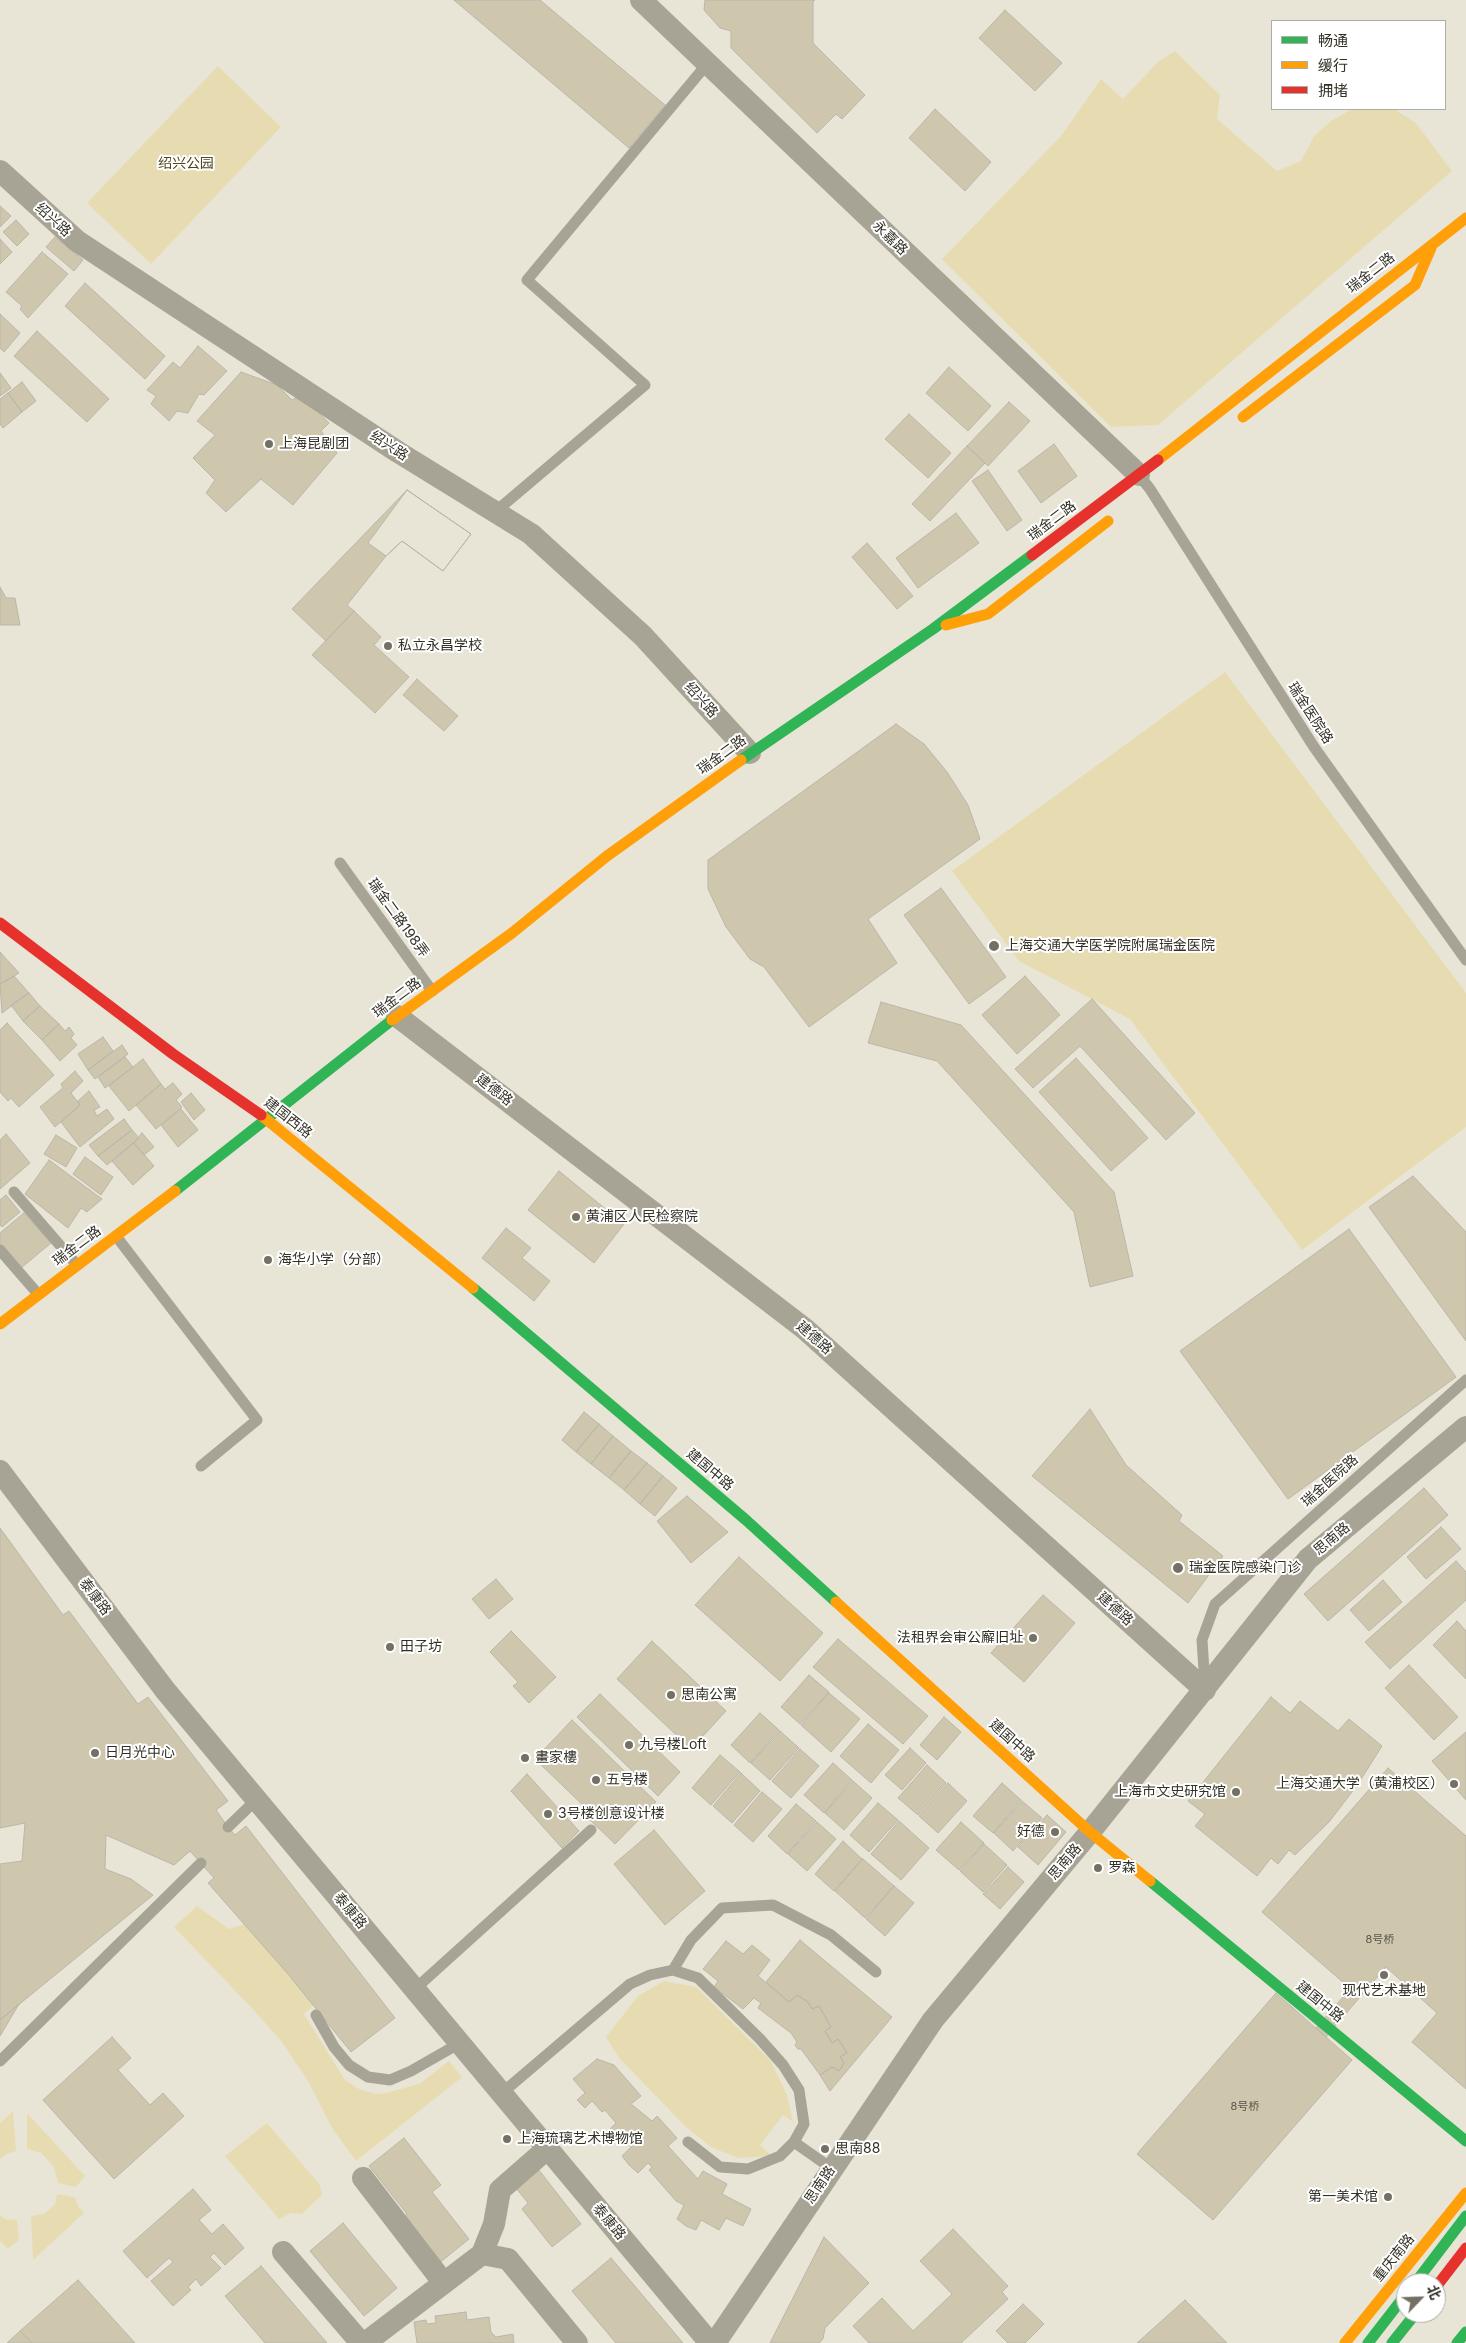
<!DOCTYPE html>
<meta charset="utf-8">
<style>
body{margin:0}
#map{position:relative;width:1466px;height:2343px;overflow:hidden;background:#e9e5d6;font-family:Inter,"Noto Sans SC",sans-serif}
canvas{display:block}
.legend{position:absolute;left:1271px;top:20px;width:175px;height:90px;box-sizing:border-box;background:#fff;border:1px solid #adada8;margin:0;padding:6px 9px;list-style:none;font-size:15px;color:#333126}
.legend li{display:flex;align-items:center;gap:10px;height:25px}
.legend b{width:25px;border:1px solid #adada8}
.north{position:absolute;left:1396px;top:2273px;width:50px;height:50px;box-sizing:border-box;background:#fff;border:1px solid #adada8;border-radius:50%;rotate:66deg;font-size:14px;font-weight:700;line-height:20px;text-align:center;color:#333126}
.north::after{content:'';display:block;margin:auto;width:18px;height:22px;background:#737064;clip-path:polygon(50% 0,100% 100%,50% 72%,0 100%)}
</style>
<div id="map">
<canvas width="1466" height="2343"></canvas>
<ul class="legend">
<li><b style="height:6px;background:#30b455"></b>畅通</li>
<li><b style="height:6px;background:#ff9f0a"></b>缓行</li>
<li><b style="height:6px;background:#e5322d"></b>拥堵</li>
</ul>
<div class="north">北</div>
</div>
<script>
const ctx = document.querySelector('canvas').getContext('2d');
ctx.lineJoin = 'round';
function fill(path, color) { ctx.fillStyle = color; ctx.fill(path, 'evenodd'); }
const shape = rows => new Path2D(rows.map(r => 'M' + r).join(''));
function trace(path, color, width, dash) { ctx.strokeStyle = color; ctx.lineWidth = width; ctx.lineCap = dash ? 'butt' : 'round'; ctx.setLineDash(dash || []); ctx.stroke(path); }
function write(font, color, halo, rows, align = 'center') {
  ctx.font = font + ' Inter,"Noto Sans SC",sans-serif'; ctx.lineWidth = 4; ctx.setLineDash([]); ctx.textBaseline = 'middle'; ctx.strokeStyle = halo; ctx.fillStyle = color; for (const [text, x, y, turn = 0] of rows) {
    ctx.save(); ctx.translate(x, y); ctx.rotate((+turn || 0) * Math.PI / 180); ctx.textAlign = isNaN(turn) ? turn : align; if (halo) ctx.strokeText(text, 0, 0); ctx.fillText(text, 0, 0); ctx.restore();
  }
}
fill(shape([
 [1175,51,1220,95,1217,119,1277,171,1301,161,1314,136,1331,121,1352,109,1394,109,1416,123,1452,171,1158,425,1111,427,942,259,1061,136,1101,79,1123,99,1158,62],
 [218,66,281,127,151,264,87,203],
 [1225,672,1466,993,1466,1127,1302,1250,1130,1019,1019,961,952,871],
 [197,1906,229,1929,245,1924,290,1971,314,2005,304,2014,345,2080,359,2089,376,2094,386,2093,419,2084,449,2061,462,2077,356,2161,332,2128,308,2081,282,2042,248,2004,174,1927],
 [664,1981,696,1987,771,2061,787,2095,793,2122,783,2115,760,2145,772,2156,738,2158,711,2147,685,2126,620,2059,606,2037,638,1996],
 [13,2111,16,2151,6,2154,0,2159,0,2123],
 [27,2113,85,2176,76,2187,58,2183,54,2167,41,2153,27,2149],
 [267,2123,320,2185,322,2195,302,2214,291,2213,279,2219,225,2156],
 [57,2194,75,2197,78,2206,84,2213,33,2260,31,2216,44,2214,55,2204],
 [0,2215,5,2219,17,2220,19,2240,8,2249,0,2241]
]), '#e7dcb1');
const building = shape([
 [454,0,540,0,665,105,629,148,454,0],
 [705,0,815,0,813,2,813,43,865,95,842,119,836,114,817,133,731,48,731,31,720,28,704,10,705,0],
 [1005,10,1062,63,1035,91,979,38,1005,10],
 [935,109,991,162,965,191,909,138,935,109],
 [0,206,11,216,0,227,0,206],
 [16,220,29,234,17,246,3,232,16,220],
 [55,237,83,260,74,271,46,247,55,237],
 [0,239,12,252,0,264,0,239],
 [42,252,68,274,28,318,20,309,22,306,6,292,42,252],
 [85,283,165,356,145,379,65,306,85,283],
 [0,314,20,333,4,352,0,348,0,314],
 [37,331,109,399,87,422,14,356,37,331],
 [198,346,227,371,204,395,199,394,188,413,177,411,169,421,151,404,156,396,147,390,173,362,180,368,198,346],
 [949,367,991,406,968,431,926,393,949,367],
 [241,372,277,385,292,400,300,395,329,423,321,431,337,453,293,505,261,479,226,512,206,493,215,480,193,458,215,435,197,421,241,372],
 [0,373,11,388,0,396,0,373],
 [22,382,36,401,22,412,8,393,22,382],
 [8,393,22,412,3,428,0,424,0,399,8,393],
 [1009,402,1030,421,988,466,967,446,1009,402],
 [909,414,951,453,928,478,885,439,909,414],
 [1054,444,1077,476,1041,503,1018,471,1054,444],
 [967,446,985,463,930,521,912,504,967,446],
 [988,470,1022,520,1007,531,972,481,988,470],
 [407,490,471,534,443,571,402,541,386,556,368,543,407,490],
 [407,490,471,534,443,571,402,541,386,556,347,605,354,611,326,641,292,609,407,490],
 [956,513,979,543,918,588,896,558,956,513],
 [867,543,913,596,897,609,852,557,867,543],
 [0,587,6,598,15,598,20,625,0,625,0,587],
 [354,611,381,637,374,645,409,677,375,713,312,655,354,611],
 [417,679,458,716,444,731,403,695,417,679],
 [896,724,924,744,947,772,968,805,980,839,868,919,897,963,809,1027,764,967,750,959,726,927,708,889,708,860,896,724],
 [941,888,1006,977,969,1004,904,915,941,888],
 [0,952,19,973,0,984,0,952],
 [14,976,29,993,2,1013,0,984,14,976],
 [1025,976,1060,1015,1017,1054,982,1015,1025,976],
 [29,993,40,1006,23,1021,11,1005,29,993],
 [1092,999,1195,1113,1166,1140,1080,1046,1033,1088,1015,1069,1092,999],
 [881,1002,961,1025,1114,1192,1133,1276,1090,1287,1074,1212,937,1061,868,1043,881,1002],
 [40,1006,59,1024,42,1040,23,1021,40,1006],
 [7,1023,54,1075,19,1107,11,1098,8,1101,0,1092,0,1030,7,1023],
 [59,1024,65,1031,69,1027,74,1034,71,1038,77,1045,60,1061,42,1040,59,1024],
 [103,1037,113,1051,88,1070,78,1054,103,1037],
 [122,1045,128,1054,95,1079,88,1070,122,1045],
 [125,1057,133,1067,105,1088,98,1077,125,1057],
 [1076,1058,1148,1138,1111,1171,1039,1092,1076,1058],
 [143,1059,161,1084,129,1111,109,1086,143,1059],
 [75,1071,83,1081,71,1093,80,1105,55,1127,40,1107,63,1088,61,1084,75,1071],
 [173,1083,182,1094,176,1100,182,1107,156,1129,136,1105,161,1084,165,1089,173,1083],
 [89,1091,100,1107,94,1110,97,1116,107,1109,114,1119,80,1147,61,1122,80,1105,78,1101,89,1091],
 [191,1093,205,1110,194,1120,181,1102,191,1093],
 [181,1109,198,1130,178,1147,161,1125,181,1109],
 [124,1119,132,1130,98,1156,89,1145,124,1119],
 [132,1130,139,1138,107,1165,98,1156,132,1130],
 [142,1133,154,1147,144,1155,134,1143,142,1133],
 [6,1134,30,1163,0,1189,0,1140,6,1134],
 [56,1135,77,1148,66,1167,44,1154,56,1135],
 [134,1143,154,1166,133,1185,112,1161,134,1143],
 [85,1157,113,1177,101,1195,73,1174,85,1157],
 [49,1160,102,1199,87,1212,81,1208,68,1228,25,1194,49,1160],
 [559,1171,624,1224,594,1263,528,1210,559,1171],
 [1413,1176,1466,1232,1466,1341,1369,1207,1413,1176],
 [6,1195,20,1212,2,1227,0,1225,0,1200,6,1195],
 [24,1213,51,1243,21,1268,0,1243,0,1233,24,1213],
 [506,1228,531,1248,522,1258,550,1281,534,1301,482,1258,506,1228],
 [1349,1229,1456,1377,1288,1499,1180,1351,1349,1229],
 [1090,1409,1126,1465,1182,1515,1179,1521,1223,1556,1188,1603,1032,1476,1090,1409],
 [584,1412,599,1424,576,1452,562,1440,584,1412],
 [599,1424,613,1436,591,1464,576,1452,599,1424],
 [613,1436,631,1451,609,1478,591,1464,613,1436],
 [631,1451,647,1463,624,1490,609,1478,631,1451],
 [647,1463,663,1476,640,1504,624,1490,647,1463],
 [663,1476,677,1488,655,1516,640,1504,663,1476],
 [1424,1488,1448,1515,1328,1621,1304,1594,1424,1488],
 [687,1496,728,1532,691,1563,657,1521,687,1496],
 [1441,1527,1461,1549,1426,1579,1407,1557,1441,1527],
 [0,1528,63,1615,69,1611,138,1704,148,1697,228,1801,216,1810,228,1827,235,1835,246,1826,395,2018,351,2052,288,1974,208,1883,214,1878,190,1851,174,1865,106,1835,105,1869,131,1879,153,1895,0,2020,0,1864,22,1861,25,1823,0,1828,0,1528],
 [739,1557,823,1633,780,1681,695,1605,739,1557],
 [1456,1561,1466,1572,1466,1600,1390,1669,1365,1642,1456,1561],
 [496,1579,513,1599,489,1619,472,1599,496,1579],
 [1383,1580,1402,1602,1369,1631,1350,1610,1383,1580],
 [1043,1595,1075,1623,1024,1682,991,1653,1043,1595],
 [1457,1621,1466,1631,1466,1679,1433,1645,1457,1621],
 [511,1631,556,1677,529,1703,513,1686,518,1682,490,1652,511,1631],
 [838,1639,928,1716,903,1744,813,1667,838,1639],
 [652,1641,726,1711,691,1749,617,1679,652,1641],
 [1409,1665,1458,1717,1434,1740,1385,1688,1409,1665],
 [809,1675,829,1692,800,1724,781,1707,809,1675],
 [829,1693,860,1719,831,1752,801,1725,829,1693],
 [600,1694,680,1772,658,1796,577,1717,600,1694],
 [1271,1697,1290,1713,1300,1701,1338,1731,1349,1719,1382,1746,1358,1784,1329,1822,1295,1855,1289,1850,1278,1864,1271,1858,1257,1876,1195,1826,1205,1814,1188,1801,1271,1697],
 [760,1713,779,1730,750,1763,731,1745,760,1713],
 [944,1717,961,1732,937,1760,920,1745,944,1717],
 [572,1720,656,1802,615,1844,587,1817,591,1813,535,1759,572,1720],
 [868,1724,899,1750,871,1783,840,1756,868,1724],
 [780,1731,799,1748,770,1780,751,1763,780,1731],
 [1466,1732,1466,1800,1432,1761,1466,1732],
 [910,1748,926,1763,902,1790,885,1775,910,1748],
 [800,1749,819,1766,791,1798,772,1781,800,1749],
 [720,1755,740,1772,711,1805,692,1788,720,1755],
 [833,1763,852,1780,824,1813,804,1795,833,1763],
 [927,1765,946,1783,918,1815,898,1798,927,1765],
 [1388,1768,1466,1836,1466,2089,1412,2042,1437,2013,1386,1967,1360,1997,1262,1912,1388,1768],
 [741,1773,760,1791,732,1823,713,1806,741,1773],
 [527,1774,579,1831,562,1848,511,1791,527,1774],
 [853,1781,872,1798,844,1830,825,1813,853,1781],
 [948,1783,967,1801,938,1833,919,1816,948,1783],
 [1002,1783,1021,1800,993,1833,973,1816,1002,1783],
 [762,1792,782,1809,753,1842,734,1825,762,1792],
 [1022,1801,1042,1818,1013,1851,994,1833,1022,1801],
 [878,1803,898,1820,869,1852,850,1835,878,1803],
 [796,1804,816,1821,787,1854,768,1836,796,1804],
 [1047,1815,1066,1832,1038,1865,1018,1847,1047,1815],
 [899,1821,929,1848,901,1880,871,1854,899,1821],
 [817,1822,836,1839,807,1871,788,1854,817,1822],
 [961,1822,984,1843,959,1870,936,1850,961,1822],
 [654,1830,705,1891,665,1925,614,1864,654,1830],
 [843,1841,862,1859,834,1891,815,1874,843,1841],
 [984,1844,1007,1865,983,1892,960,1871,984,1844],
 [863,1859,894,1886,865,1918,835,1891,863,1859],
 [1008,1867,1024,1882,1000,1909,983,1894,1008,1867],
 [894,1886,914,1903,885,1936,866,1919,894,1886],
 [800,1940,892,2017,830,2091,820,2075,832,2067,839,2071,844,2063,840,2057,847,2053,838,2039,832,2043,825,2031,831,2027,819,2006,812,2009,808,2002,797,1995,789,2002,766,1982,800,1940],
 [726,1941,743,1954,752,1945,770,1960,758,1976,789,2002,797,1995,808,2002,812,2009,819,2006,831,2027,825,2031,832,2043,838,2039,847,2053,840,2057,844,2063,839,2071,832,2067,820,2075,801,2049,798,2049,795,2045,797,2042,791,2033,758,2008,761,2003,754,1998,743,2009,714,1987,718,1981,703,1969,726,1941],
 [1350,1989,1360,1997,1326,2037,1316,2028,1350,1989],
 [1276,1993,1352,2060,1213,2220,1137,2154,1276,1993],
 [19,2004,0,2036,0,2020,19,2004],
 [112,2037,131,2058,118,2070,150,2105,163,2093,184,2116,114,2179,43,2100,112,2037],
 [597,2059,614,2065,641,2096,631,2104,652,2121,657,2116,677,2138,668,2146,698,2179,703,2171,727,2184,722,2194,751,2209,743,2226,726,2218,719,2230,701,2220,696,2230,686,2226,677,2219,684,2205,676,2201,649,2170,652,2167,648,2163,638,2173,629,2165,622,2156,631,2147,619,2136,615,2140,608,2131,616,2123,605,2110,602,2112,592,2101,585,2108,577,2100,585,2093,573,2079,597,2059],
 [404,2138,441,2185,432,2192,469,2239,438,2264,402,2218,407,2214,369,2166,404,2138],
 [538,2169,581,2224,552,2247,522,2209,528,2203,515,2187,538,2169],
 [193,2189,211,2210,199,2220,212,2234,223,2224,244,2248,225,2265,214,2253,210,2257,221,2268,201,2286,196,2279,188,2287,191,2290,173,2306,151,2281,173,2262,169,2258,147,2278,123,2251,193,2189],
 [343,2223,397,2288,364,2316,310,2251,343,2223],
 [953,2229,1008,2286,1002,2292,1008,2299,961,2343,869,2343,853,2326,882,2298,913,2331,952,2294,920,2261,953,2229],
 [824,2237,869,2283,825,2328,823,2339,819,2343,770,2343,824,2237],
 [611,2258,683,2343,616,2343,572,2291,611,2258],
 [261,2266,327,2343,265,2343,225,2296,261,2266],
 [78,2280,135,2343,32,2343,20,2331,78,2280],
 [1185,2300,1227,2343,1137,2343,1185,2300],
 [1023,2304,1044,2324,1025,2343,1008,2343,996,2331,1023,2304],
 [466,2312,467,2320,489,2317,491,2332,496,2337,513,2334,514,2343,417,2343,414,2322,426,2320,427,2324,436,2323,435,2316,466,2312],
 [20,2331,32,2343,7,2343,20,2331]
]);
fill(building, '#cec7ae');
trace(building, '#b9b6aa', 1);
trace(shape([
 [1139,475,1150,489,1314,747,1466,960],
 [495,512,645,385,527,280,707,64],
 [340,863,432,991],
 [14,1192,77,1265],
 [116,1236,257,1420,201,1466],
 [0,1250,38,1294],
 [1205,1686,1202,1640,1215,1604,1466,1380],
 [228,1827,256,1800],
 [673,1970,691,1940,722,1908,773,1905,831,1935,876,1972],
 [415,1989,591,1830],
 [316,2015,334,2047,349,2065,368,2077,390,2080,411,2071,460,2043],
 [0,2061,201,1863],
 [502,2093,630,1984,650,1975,673,1970,698,1978,760,2039,783,2065,799,2090,804,2124,794,2142,780,2156,748,2169,720,2167,688,2142],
 [794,2142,831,2168]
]), '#a7a495', 11);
trace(shape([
 [641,0,1139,475],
 [0,171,77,241,398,452,531,534,643,636,750,753],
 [397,1016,805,1329,1205,1690],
 [0,1471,165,1690,710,2343],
 [363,2178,443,2282],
 [283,2252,361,2343],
 [482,2254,508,2259,577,2343],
 [365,2343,482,2254,494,2224,500,2190,548,2148],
 [715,2343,933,2020,1090,1832,1308,1559,1466,1427]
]), '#a7a495', 22);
trace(shape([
 [741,760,933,629,1032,555],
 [175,1191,392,1020],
 [473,1288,746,1520,836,1602],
 [1150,1881,1466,2141],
 [1415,2283,1466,2216],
 [1368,2343,1406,2294],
 [1392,2343,1416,2313],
 [1457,2343,1466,2332]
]), '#30b455', 11);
trace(shape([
 [1243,417,1415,285,1431,248],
 [1158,460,1466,218],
 [946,625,988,614,1108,521],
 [392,1020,512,933,607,856,741,760],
 [261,1115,473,1288],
 [0,1324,175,1191],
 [836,1602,1090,1832,1150,1881],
 [1345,2343,1466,2193]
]), '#ff9f0a', 11);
trace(shape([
 [1032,555,1158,460],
 [0,923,173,1054,261,1115],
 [1436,2287,1466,2248]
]), '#e5322d', 11);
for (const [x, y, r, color] of [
 [269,444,5,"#737064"],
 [388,646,5,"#737064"],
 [994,946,6,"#737064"],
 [576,1217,5,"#737064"],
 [268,1260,5,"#737064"],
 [1178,1568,6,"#737064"],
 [1033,1638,5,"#737064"],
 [390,1647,5,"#737064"],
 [671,1695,5,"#737064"],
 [629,1745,5,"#737064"],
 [95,1753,5,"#737064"],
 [525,1758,5,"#737064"],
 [596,1780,5,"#737064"],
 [1454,1784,5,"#737064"],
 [1236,1792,5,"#737064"],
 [548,1814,5,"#737064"],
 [1055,1832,5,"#737064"],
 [1098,1868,5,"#737064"],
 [1384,1975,5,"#737064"],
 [507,2139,5,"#737064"],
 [825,2149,5,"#737064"],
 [1388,2197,5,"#737064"]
]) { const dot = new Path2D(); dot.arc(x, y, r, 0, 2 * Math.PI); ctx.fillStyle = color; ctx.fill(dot); trace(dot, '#fff', 2); }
write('11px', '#5a5648', null, [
 ["8号桥",1380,1940],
 ["8号桥",1245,2107]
]);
write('14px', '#51461f', '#fff', [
 ["绍兴公园",186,164]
]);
write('14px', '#333126', '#fff', [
 ["绍兴路",53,220,42],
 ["永嘉路",890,238,44],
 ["瑞金二路",1371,273,-38],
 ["绍兴路",389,446,33],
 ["瑞金二路",1052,521,-37],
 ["绍兴路",701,700,48],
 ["瑞金医院路",1310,713,57],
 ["瑞金二路",722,755,-36],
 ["瑞金二路198弄",398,918,54],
 ["瑞金二路",397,998,-37],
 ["建德路",494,1090,38],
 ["建国西路",288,1118,38],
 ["瑞金二路",77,1246,-37],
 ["建德路",814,1338,41],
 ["建国中路",710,1470,40],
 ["瑞金医院路",1330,1481,-42],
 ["思南路",1332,1539,-40],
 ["泰康路",95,1597,53],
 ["建德路",1115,1609,42],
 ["建国中路",1012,1741,42],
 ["思南路",1065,1862,-50],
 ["泰康路",350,1911,50],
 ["建国中路",1320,2002,39],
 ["思南路",820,2185,-56],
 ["泰康路",609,2222,50],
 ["重庆南路",1394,2258,-51]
]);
write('14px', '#333126', '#fff', [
 ["上海昆剧团",279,444],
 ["私立永昌学校",398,646],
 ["上海交通大学医学院附属瑞金医院",1005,946],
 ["黄浦区人民检察院",586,1217],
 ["海华小学（分部）",278,1260],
 ["瑞金医院感染门诊",1189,1568],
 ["法租界会审公廨旧址",1023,1638,"right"],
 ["田子坊",400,1647],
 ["思南公寓",681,1695],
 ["九号楼Loft",639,1745],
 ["日月光中心",105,1753],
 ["畫家樓",535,1758],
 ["五号楼",606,1780],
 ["上海交通大学（黄浦校区）",1444,1784,"right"],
 ["上海市文史研究馆",1226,1792,"right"],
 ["3号楼创意设计楼",558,1814],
 ["好德",1045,1832,"right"],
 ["罗森",1108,1868],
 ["现代艺术基地",1384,1991,"center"],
 ["上海琉璃艺术博物馆",517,2139],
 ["思南88",835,2149],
 ["第一美术馆",1378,2197,"right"]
], 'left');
</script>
